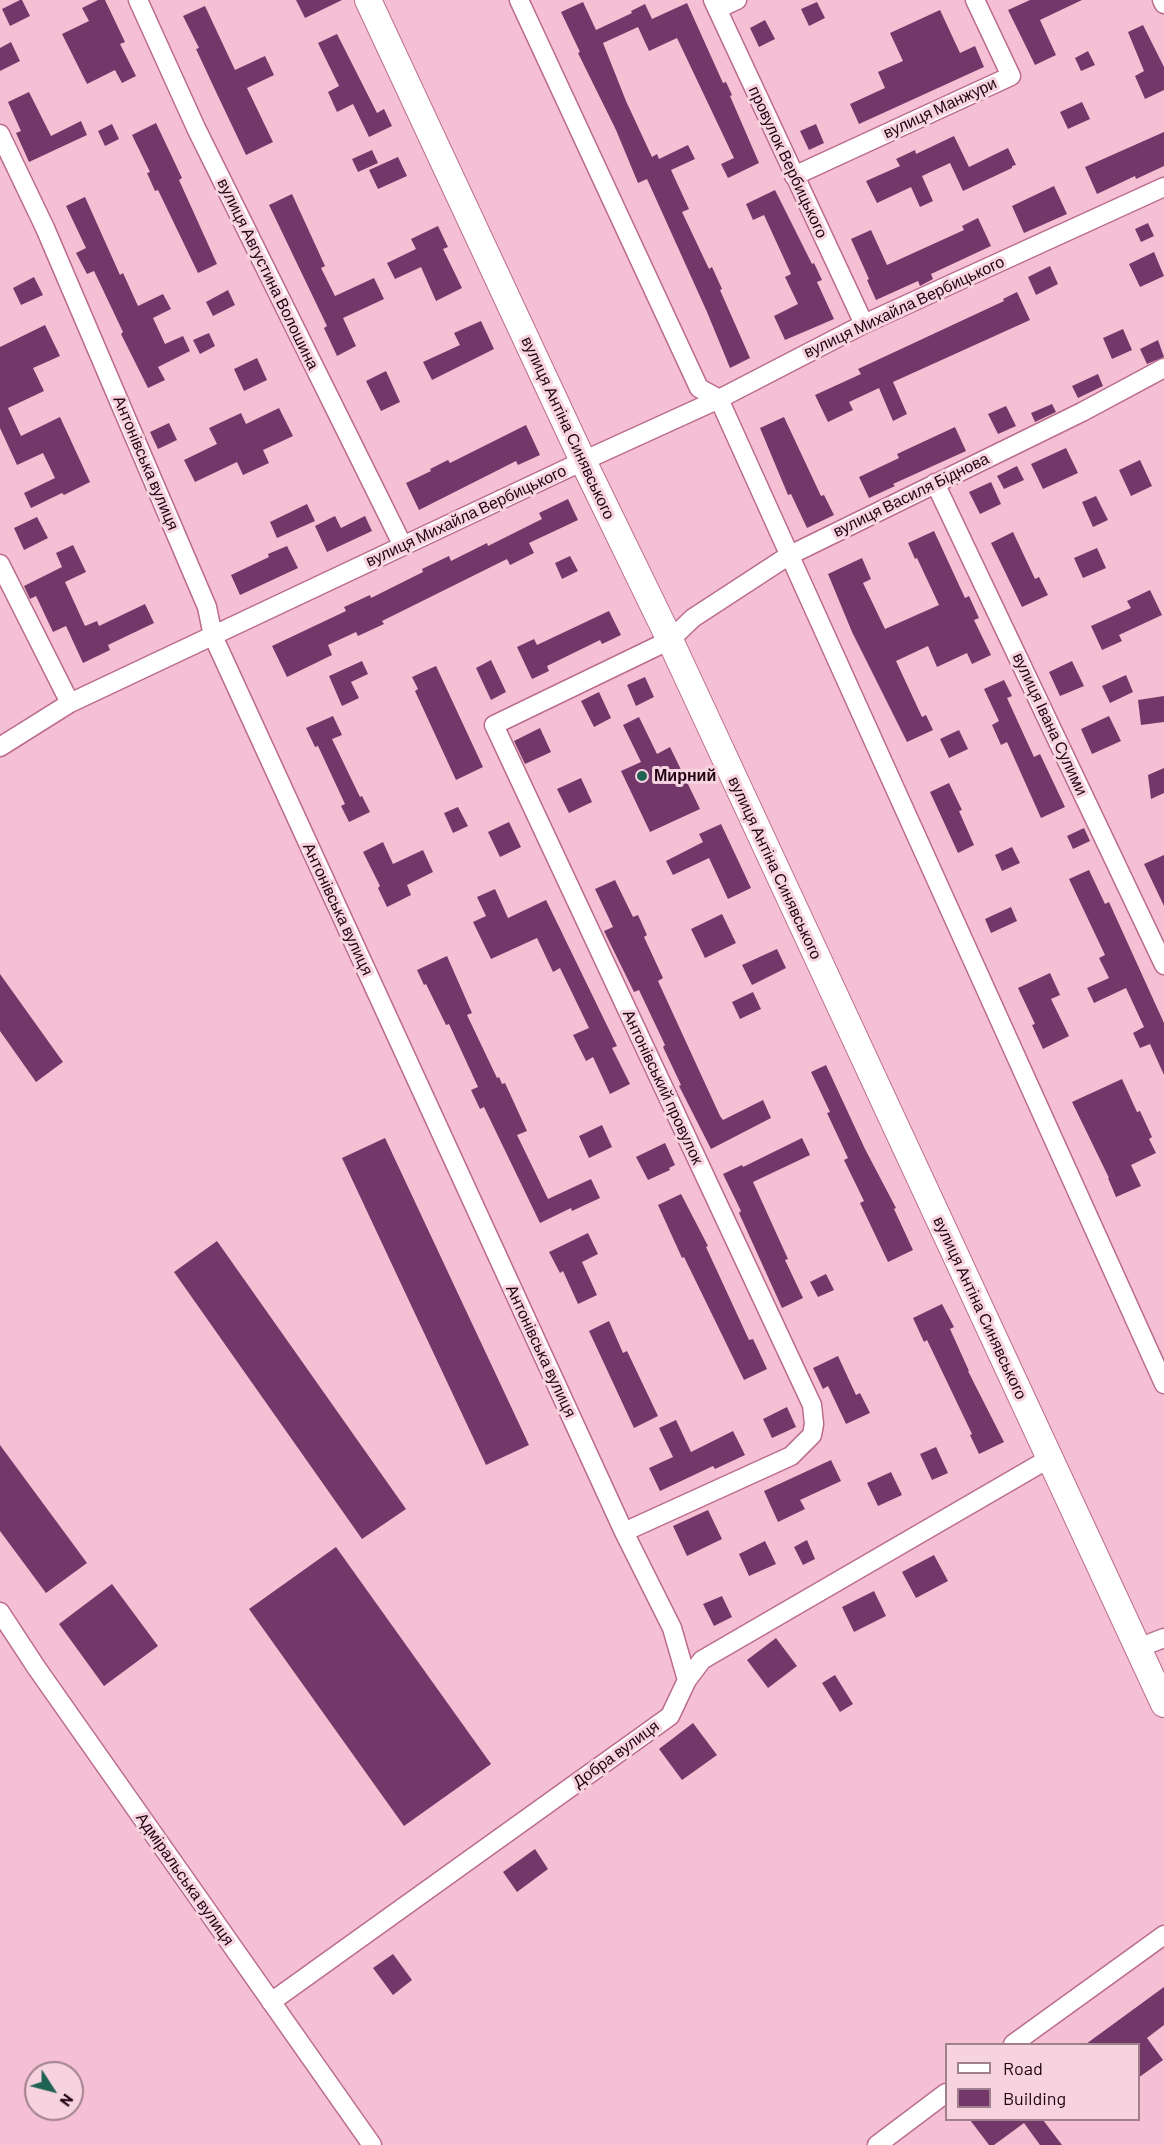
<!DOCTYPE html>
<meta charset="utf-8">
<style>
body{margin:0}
#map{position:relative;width:1164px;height:2145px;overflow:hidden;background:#f5c0d4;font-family:Barlow,sans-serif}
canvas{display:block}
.legend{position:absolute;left:945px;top:2043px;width:195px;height:78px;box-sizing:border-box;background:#f7d3e0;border:2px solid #a1808e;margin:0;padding:8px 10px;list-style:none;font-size:18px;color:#210412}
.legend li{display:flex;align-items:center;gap:12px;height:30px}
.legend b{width:30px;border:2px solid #a1808e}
.north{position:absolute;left:24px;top:2061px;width:60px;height:60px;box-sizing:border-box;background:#f7d3e0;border:2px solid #a1808e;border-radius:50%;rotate:126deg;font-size:16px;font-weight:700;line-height:24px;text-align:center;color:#210412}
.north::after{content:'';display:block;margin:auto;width:21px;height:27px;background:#206352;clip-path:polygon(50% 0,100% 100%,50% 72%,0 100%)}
</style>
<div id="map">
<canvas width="1164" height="2145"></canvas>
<ul class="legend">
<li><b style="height:8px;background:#fff"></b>Road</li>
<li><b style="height:16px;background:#74376a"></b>Building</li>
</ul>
<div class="north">N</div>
</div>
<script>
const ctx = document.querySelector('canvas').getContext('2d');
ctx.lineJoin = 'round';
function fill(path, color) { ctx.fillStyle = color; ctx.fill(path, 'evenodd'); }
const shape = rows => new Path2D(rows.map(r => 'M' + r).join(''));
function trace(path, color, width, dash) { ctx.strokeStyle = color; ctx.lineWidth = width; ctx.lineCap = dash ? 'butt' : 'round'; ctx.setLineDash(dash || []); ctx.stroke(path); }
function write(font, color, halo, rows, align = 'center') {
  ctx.font = font + ' Barlow,sans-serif'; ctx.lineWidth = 6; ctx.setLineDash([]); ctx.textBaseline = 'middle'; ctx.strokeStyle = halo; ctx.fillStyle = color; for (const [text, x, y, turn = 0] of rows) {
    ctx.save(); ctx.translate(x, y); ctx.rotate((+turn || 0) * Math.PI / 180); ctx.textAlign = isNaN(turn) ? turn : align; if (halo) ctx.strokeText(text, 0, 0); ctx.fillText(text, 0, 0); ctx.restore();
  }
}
fill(shape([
 [20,0,22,0,30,16,10,26,2,9],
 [98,0,105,0,125,42,120,44,136,76,122,83,115,70,87,84,62,34,89,21,82,8],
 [296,0,342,0,305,18],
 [1030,0,1082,0,1040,20,1056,55,1035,65,1008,10],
 [583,2,596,30,632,13,631,11,645,4,652,19,687,3,723,83,726,82,732,95,730,96,759,163,728,178,721,164,734,158,677,38,649,51,638,27,603,43,626,101,652,157,657,154,659,159,688,145,695,159,671,170,689,209,682,212,709,269,712,267,722,289,720,290,750,358,730,368,707,312,647,179,638,183,616,130,578,53,580,52,561,12],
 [817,2,825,18,809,26,801,9],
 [205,6,235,70,265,56,274,75,247,88,273,142,246,155,217,94,196,49,199,48,183,16],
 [940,10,960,53,975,46,984,67,859,124,850,104,885,88,878,72,903,61,890,33],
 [765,20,775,39,759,47,750,28],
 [1143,25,1164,67,1164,90,1145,99,1135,76,1144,71,1128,32],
 [337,34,377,113,384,109,392,126,369,137,353,104,337,112,328,92,339,86,318,43],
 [11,42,20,61,0,71,0,48],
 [1088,51,1095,65,1081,71,1075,58],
 [29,92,51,136,81,121,87,135,29,162,16,133,21,131,8,102],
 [1082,102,1090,119,1068,129,1060,112],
 [156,123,182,178,179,180,217,264,198,273,158,190,155,191,147,173,150,172,132,135],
 [112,124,119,139,105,146,98,131],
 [816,124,824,143,809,150,800,131],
 [1164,132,1164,166,1136,179,1135,176,1097,194,1085,167],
 [954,136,969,167,1008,148,1016,165,1012,166,1012,168,963,191,950,163,922,176,933,201,920,207,911,187,877,203,866,181,900,166,896,159,915,150,916,154],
 [372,150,378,163,358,172,352,159],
 [398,157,407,176,378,189,369,170],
 [1054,186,1067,214,1024,233,1012,206],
 [775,190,812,264,814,263,822,280,817,282,834,319,785,340,774,316,798,304,785,277,791,274,764,215,753,220,746,204],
 [292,194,325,266,321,268,335,296,374,278,384,299,343,318,356,346,337,356,324,328,327,326,269,205],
 [85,197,120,275,123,273,138,306,163,294,171,309,153,318,165,344,183,336,190,351,158,367,165,380,148,388,121,334,123,332,94,271,87,274,76,253,86,248,66,206],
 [978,218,991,246,931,274,933,279,920,286,918,281,876,300,867,280,869,279,851,239,871,230,887,265,964,230,962,226],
 [1148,223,1154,236,1141,242,1135,229],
 [438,226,448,247,443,249,462,288,436,301,421,267,395,279,387,263,416,249,411,239],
 [1154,252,1164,276,1140,287,1129,264],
 [1050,266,1058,284,1036,295,1028,277],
 [34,277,43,295,21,305,13,288],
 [228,290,235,305,213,316,206,302],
 [1017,292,1030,320,893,382,907,414,893,421,879,388,849,402,853,410,828,422,815,395,861,374,858,369,1004,301,1003,299],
 [481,321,494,349,432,380,423,362,460,345,454,333],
 [45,325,60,356,33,368,44,391,8,408,21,436,60,417,90,482,64,495,62,493,31,508,24,493,55,478,43,453,17,465,0,428,0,347],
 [1123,329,1132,350,1112,359,1103,338],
 [209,333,215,346,200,354,193,340],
 [1158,340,1164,357,1147,364,1140,349],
 [257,358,267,380,244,391,234,369],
 [386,371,400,402,381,411,366,381],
 [1098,374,1103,386,1078,398,1072,386],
 [1052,404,1056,412,1035,422,1031,413],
 [1006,406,1016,426,998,434,988,414],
 [279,408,293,436,263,450,269,463,243,475,237,462,195,482,184,460,217,444,209,428,241,413,246,424],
 [784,417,821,496,824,495,834,515,807,528,791,494,788,495,760,428],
 [169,423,177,440,158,449,150,432],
 [526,425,540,455,518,465,516,461,419,510,406,483,431,471,430,469,448,460,450,463],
 [955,427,966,451,893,484,895,486,869,498,859,477,899,458,897,454],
 [1066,448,1078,473,1043,489,1031,464],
 [1140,460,1152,486,1131,496,1119,470],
 [1017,466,1024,480,1004,489,997,476],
 [991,482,1001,504,980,514,969,492],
 [1096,496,1108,520,1093,527,1082,502],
 [568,499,578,520,529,543,534,553,510,565,507,559,382,621,384,624,358,636,356,632,328,645,332,655,287,677,272,646,346,611,344,607,370,595,371,598,423,572,422,569,449,556,451,561,487,543,488,546,542,519,539,513],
 [307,504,315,521,277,538,270,522],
 [335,516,341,528,365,516,372,531,327,552,315,526],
 [37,517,48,538,24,550,14,528],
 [934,531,965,598,969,596,979,618,974,620,991,655,972,664,967,653,937,667,928,646,896,661,922,717,926,715,933,730,907,742,852,632,828,574,862,558,871,579,863,583,885,629,939,605,917,558,915,559,908,543],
 [1013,532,1035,579,1039,577,1048,595,1022,607,991,543],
 [73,545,86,572,65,582,85,626,97,621,99,626,145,604,154,623,108,645,110,650,83,663,66,626,53,632,36,596,30,599,24,586,62,567,56,553],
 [287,546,298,568,240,595,231,575,269,557,268,554],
 [1097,548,1106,568,1083,578,1074,558],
 [570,556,578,571,562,579,555,563],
 [1150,590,1162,615,1119,635,1122,641,1102,650,1091,626,1131,608,1127,601],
 [609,611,621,635,602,644,600,640,547,666,549,671,532,679,517,647,534,639,537,645],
 [491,660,506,692,491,700,476,668],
 [362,661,368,674,351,682,359,698,342,706,329,676],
 [1072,661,1084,686,1060,696,1049,672],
 [436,666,483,767,456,780,415,691,418,689,412,677],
 [1126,675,1133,692,1110,703,1102,686],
 [645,677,654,697,636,706,627,685],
 [1004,680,1012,696,1007,698,1034,757,1040,754,1065,807,1041,818,1007,742,1001,745,992,725,999,721,984,689],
 [599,692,611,718,594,727,581,701],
 [1164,696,1164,722,1141,725,1138,700],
 [333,716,342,735,332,739,360,797,362,796,370,812,349,822,341,806,345,804,318,746,315,747,306,728],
 [1109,716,1121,741,1092,754,1081,729],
 [639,717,657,754,670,747,700,809,650,832,621,771,641,762,623,725],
 [540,728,551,752,525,764,514,741],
 [959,730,968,749,949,758,940,739],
 [1164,768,1164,793,1151,799,1148,775],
 [581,778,592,802,569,813,557,789],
 [949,783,962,810,959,811,974,845,958,853,930,792],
 [458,807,468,826,453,833,444,813],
 [509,822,521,847,500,857,488,832],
 [721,824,751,888,728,899,709,858,673,875,666,861,703,842,699,834],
 [1084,828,1090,841,1073,849,1067,836],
 [383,842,393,864,423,850,433,872,407,885,411,895,387,907,378,888,380,886,363,852],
 [1012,847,1020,863,1002,871,995,855],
 [1164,855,1164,906,1144,864],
 [1089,870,1105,904,1109,902,1164,1023,1164,1075,1150,1044,1140,1048,1133,1033,1144,1027,1126,988,1094,1003,1087,988,1109,978,1099,958,1105,955,1069,879],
 [615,880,633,917,638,915,647,935,644,937,663,978,658,981,720,1116,723,1120,763,1100,771,1118,711,1149,679,1086,681,1085,663,1047,665,1045,639,990,634,992,604,931,613,927,595,889],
 [495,889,508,918,546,900,617,1046,612,1048,630,1084,610,1094,593,1057,586,1061,573,1035,589,1028,560,968,553,972,537,938,491,959,473,922,486,916,477,897],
 [1011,907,1017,921,991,933,985,919],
 [722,914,736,943,705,958,691,929],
 [777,949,786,968,752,985,742,965],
 [447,956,472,1013,467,1015,497,1078,499,1077,502,1084,505,1083,527,1131,517,1135,548,1199,591,1179,600,1198,572,1211,571,1208,540,1223,484,1107,480,1109,471,1090,478,1087,449,1024,446,1025,426,984,424,985,417,970],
 [1050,973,1060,995,1051,999,1069,1036,1043,1049,1032,1025,1035,1024,1018,988],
 [0,974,63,1062,36,1082,0,1031],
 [753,992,761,1009,740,1019,732,1002],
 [826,1065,865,1149,896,1208,894,1209,913,1250,888,1262,860,1203,864,1201,844,1160,848,1158,827,1113,830,1112,811,1072],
 [1122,1079,1137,1112,1140,1111,1152,1137,1149,1139,1156,1153,1131,1165,1141,1186,1116,1197,1108,1178,1109,1178,1072,1102],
 [602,1125,612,1147,589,1158,579,1136],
 [385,1138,529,1445,486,1465,342,1158],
 [802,1138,810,1155,753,1182,788,1259,785,1260,803,1298,782,1308,739,1213,741,1211,723,1174,742,1165,743,1167],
 [665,1143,675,1165,669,1168,670,1170,648,1180,636,1157],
 [681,1194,708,1246,706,1247,749,1340,753,1339,767,1369,744,1380,684,1257,682,1258,658,1205],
 [588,1233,598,1254,582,1262,597,1295,578,1304,563,1271,560,1273,549,1252],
 [217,1241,406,1509,362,1539,174,1272],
 [826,1274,834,1290,818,1297,810,1282],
 [942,1304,954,1327,950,1329,969,1371,968,1371,1004,1442,979,1454,970,1435,972,1434,927,1340,924,1342,913,1318],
 [609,1321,623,1353,627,1351,658,1416,634,1428,589,1331],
 [838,1356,856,1395,860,1393,870,1413,846,1424,828,1386,823,1389,813,1368],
 [787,1407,796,1427,772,1438,763,1419],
 [676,1420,691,1452,733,1431,745,1455,715,1469,713,1466,660,1491,649,1468,673,1457,659,1428],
 [0,1445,87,1563,46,1593,0,1531],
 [936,1447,948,1473,932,1480,920,1454],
 [831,1460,841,1481,800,1500,805,1509,778,1522,764,1491],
 [891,1472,902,1495,878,1506,867,1483],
 [708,1510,722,1539,687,1556,673,1526],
 [807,1540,815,1559,803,1565,794,1547],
 [765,1541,776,1564,749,1576,739,1554],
 [336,1547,491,1764,404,1826,249,1609],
 [934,1555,948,1581,916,1598,902,1572],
 [112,1584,158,1646,104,1686,59,1624],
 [874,1591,886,1616,854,1632,842,1607],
 [722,1596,732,1617,714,1626,703,1604],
 [776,1638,797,1666,768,1688,747,1660],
 [835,1675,853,1704,840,1712,822,1683],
 [693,1723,717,1755,682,1780,659,1749],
 [535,1849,548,1869,517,1892,503,1872],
 [393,1954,412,1980,393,1995,373,1968],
 [1164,1987,1164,2025,1147,2038,1163,2060,1138,2078,1138,2044,1086,2044],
 [970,2120,1043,2120,1062,2145,1040,2145,1024,2123,994,2145,989,2145]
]), '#74376a');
const street = shape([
 [138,0,196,128,403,546],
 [519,0,699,388,719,399,1164,1384],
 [713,0,864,324],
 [1162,0,1164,4],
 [717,9,737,0],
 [0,134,45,228,207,607,213,636,624,1532,672,1628,687,1680],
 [794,176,1011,76,975,0],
 [935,483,1164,965],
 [0,564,70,703],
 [0,747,70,703,583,461,719,399,864,324,1164,187],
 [624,1532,791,1456,812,1435,814,1424,812,1405,494,725,670,640,693,618,788,556,1082,412,1164,368],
 [0,1612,36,1667,372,2145],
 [1138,1648,1164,1638],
 [271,2002,670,1716,687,1680,702,1660,1050,1458],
 [1013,2044,1164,1935],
 [877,2145,946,2093]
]);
const secondary = shape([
 [368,0,583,461,670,640,1164,1704]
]);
trace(street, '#bc6c8e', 21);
trace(secondary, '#bc6c8e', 28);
trace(street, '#fff', 18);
trace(secondary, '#fff', 26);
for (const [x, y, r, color] of [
 [642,776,6,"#206352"]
]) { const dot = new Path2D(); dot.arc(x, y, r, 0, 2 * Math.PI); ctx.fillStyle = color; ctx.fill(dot); trace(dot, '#f7d3e0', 2); }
write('16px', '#210412', '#f7d3e0', [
 ["вулиця Манжури",940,108,-25],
 ["провулок Вербицького",788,162,65],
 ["вулиця Августина Волошина",268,274,64],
 ["вулиця Михайла Вербицького",904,307,-25],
 ["вулиця Антіна Синявського",568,428,65],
 ["Антонівська вулиця",146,463,67],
 ["вулиця Василя Біднова",911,495,-26],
 ["вулиця Михайла Вербицького",466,516,-25],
 ["вулиця Івана Сулими",1050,724,65],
 ["вулиця Антіна Синявського",775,868,65],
 ["Антонівська вулиця",338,909,65],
 ["Антонівський провулок",663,1087,65],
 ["вулиця Антіна Синявського",980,1308,65],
 ["Антонівська вулиця",541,1351,65],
 ["Добра вулиця",616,1754,-36],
 ["Адміральська вулиця",185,1879,55]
]);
write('bold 16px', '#210412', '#f7d3e0', [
 ["Мирний",654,776]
], 'left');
</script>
